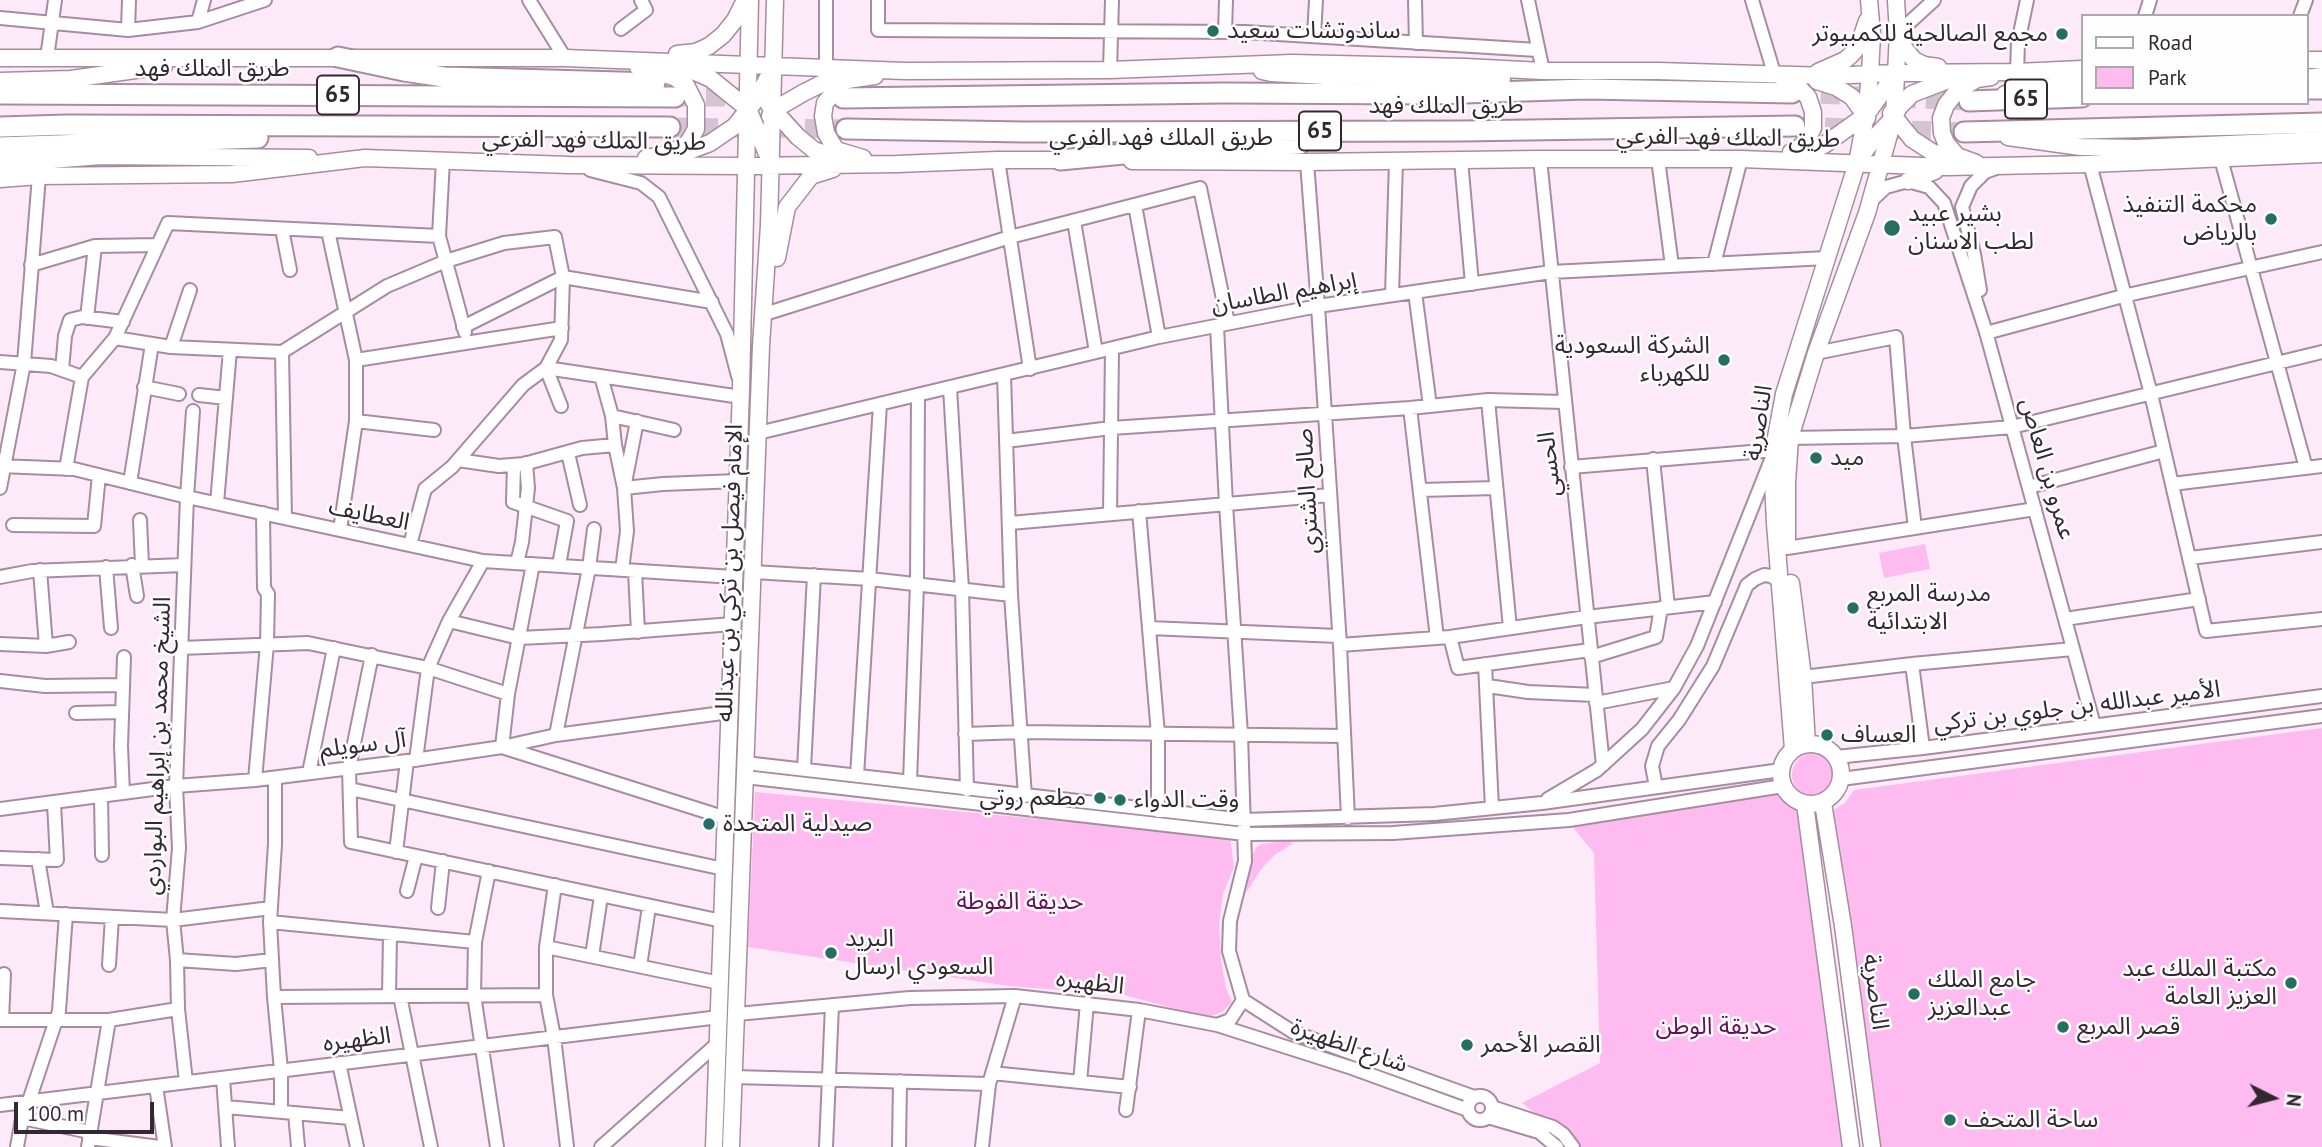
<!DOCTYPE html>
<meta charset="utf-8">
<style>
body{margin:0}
#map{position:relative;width:2322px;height:1147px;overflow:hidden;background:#fceaf8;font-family:"PT Sans",sans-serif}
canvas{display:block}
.legend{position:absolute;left:2081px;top:14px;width:228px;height:91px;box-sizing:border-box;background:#fefefe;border:2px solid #ada8ac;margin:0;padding:9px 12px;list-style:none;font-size:21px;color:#332831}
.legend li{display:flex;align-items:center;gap:14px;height:35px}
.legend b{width:35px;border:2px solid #ada8ac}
.north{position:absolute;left:2238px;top:1063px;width:70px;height:70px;-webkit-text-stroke:5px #fefefe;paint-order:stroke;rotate:96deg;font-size:19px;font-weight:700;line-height:28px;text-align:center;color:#332831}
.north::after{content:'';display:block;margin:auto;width:24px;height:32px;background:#332831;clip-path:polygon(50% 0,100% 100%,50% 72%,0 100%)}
.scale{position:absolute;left:14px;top:1102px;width:140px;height:32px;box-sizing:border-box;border:4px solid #332831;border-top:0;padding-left:9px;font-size:21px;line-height:24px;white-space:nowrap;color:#332831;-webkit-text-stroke:5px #fefefe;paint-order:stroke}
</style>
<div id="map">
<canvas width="2322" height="1147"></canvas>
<ul class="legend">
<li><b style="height:9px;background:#fff"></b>Road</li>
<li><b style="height:19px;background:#fdbbf0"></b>Park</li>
</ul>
<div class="north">N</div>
<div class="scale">100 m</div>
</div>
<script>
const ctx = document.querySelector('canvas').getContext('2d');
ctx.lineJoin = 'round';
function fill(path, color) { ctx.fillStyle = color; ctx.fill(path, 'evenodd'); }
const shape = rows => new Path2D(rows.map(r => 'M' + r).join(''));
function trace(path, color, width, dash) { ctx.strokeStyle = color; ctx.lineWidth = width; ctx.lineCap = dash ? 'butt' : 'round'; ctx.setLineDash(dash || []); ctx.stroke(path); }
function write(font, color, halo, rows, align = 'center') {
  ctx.font = font + ' "PT Sans","Noto Sans Arabic",sans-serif'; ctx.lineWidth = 5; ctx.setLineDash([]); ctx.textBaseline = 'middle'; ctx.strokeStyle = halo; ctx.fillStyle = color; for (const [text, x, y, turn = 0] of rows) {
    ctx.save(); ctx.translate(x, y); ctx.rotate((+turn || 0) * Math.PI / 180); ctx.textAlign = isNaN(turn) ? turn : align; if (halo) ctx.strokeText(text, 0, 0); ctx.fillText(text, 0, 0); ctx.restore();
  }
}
fill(shape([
 [1925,544,1930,569,1884,578,1879,553],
 [2322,728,2322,1147,1881,1147,1833,810,1845,803,1854,790],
 '1792 775a22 22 0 1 1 44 0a22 22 0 1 1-44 0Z',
 [1781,786,1787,795,1803,804,1850,1147,1572,1147,1561,1134,1522,1103,1600,1063,1594,853,1567,820],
 [755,792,1230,837,1234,867,1223,894,1219,925,1221,959,1226,988,1232,1002,1222,1012,1211,1016,1187,1012,1124,995,1009,986,748,947],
 [1292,840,1292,844,1275,855,1262,868,1246,893,1252,856,1256,848,1261,844]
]), '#fdbbf0');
trace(shape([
 [1792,93,1860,96],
 [677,97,744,97],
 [1897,98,1965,101],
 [1796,126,1964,132],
 [670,127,743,128],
 [776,128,846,129]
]), '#d4c3d0', 19, [19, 10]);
const minor = shape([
 [529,0,565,58],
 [878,0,878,30,1245,32,1537,50],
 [1415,0,1416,43],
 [1528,0,1543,71],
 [1752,0,1774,73],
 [2145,16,2150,0],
 [2300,16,2306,0],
 [0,18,128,30,198,22,265,0],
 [198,22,204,0],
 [621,29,646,10,641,0],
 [128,30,129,0],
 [1225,32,1226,0],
 [1898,33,1934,0],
 [1314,36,1316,0],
 [47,58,55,0],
 [826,67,826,0],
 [1110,70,1112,0],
 [2017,72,2018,43,2027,0],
 [1540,159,1603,765],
 [1658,159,1672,266],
 [2221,159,2306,468],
 [443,160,439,236,465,332],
 [998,160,1030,369],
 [1461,160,1472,284],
 [1307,162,1318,306,1340,645,1348,818],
 [2090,164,2151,394,2206,631,2322,619],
 [590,170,641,183,659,197,727,334,738,376],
 [1872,200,1886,187,1908,181,1929,187,1944,203,1986,332,2094,725],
 [1135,205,1159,337],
 [1074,221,1096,352],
 [282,229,290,270],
 [328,231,356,360,356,421,340,530],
 [1714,264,1741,159],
 [31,265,95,246,158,245],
 [1980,290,1974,254,1962,207,1971,186,1985,172,1996,168],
 [1415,292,1430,406],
 [1392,295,1396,161],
 [771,312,1010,237,1200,188,1228,323],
 [87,318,95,246],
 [463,327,563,277,712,302],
 [1986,333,2123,296,2322,252],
 [115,338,171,347,282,352,387,286,446,261,504,243,555,237,563,277,561,340,546,368,523,385,452,467,425,489,410,545],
 [171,347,190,290],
 [282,352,285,518],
 [1816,353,1896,337,1904,436,1915,528],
 [356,360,562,328],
 [0,362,51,366,82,377],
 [62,370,65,336,70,320,82,317,123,322],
 [1004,375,1011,595,1025,796],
 [601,376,612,416,615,445,624,488,627,531,622,570],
 [144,387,179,394],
 [950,388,962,589,967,790],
 [199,395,226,398],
 [1488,400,1510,628],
 [561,406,546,368,741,397],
 [1410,408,1437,638],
 [612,416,674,430],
 [356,421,434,430],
 [637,421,624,488,663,484,738,481],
 [758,433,1159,337,1318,306,1551,272,1827,258],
 [1790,438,1904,436,2012,427,2322,352],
 [1006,441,1111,428,1410,408,1488,400,1564,402],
 [568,453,580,505],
 [1653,459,1668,607],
 [458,460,499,466,524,464,582,448,615,445],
 [514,465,513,502,567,521,559,565],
 [0,466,74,469,187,497,483,561,734,577],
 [66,469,82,377,115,338,168,223,439,236],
 [130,483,152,344],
 [2172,484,2322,466],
 [2029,487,2164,451],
 [0,488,24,363,39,176],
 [1420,490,1496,488],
 [217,503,230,350],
 [1139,511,1158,734,1158,811],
 [1110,514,1112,349],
 [140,520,142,565],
 [1010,523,1330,495],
 [13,525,94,526,99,475],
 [1787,548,2035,509],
 [2190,558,2322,542],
 [517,563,522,542,528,488,526,463],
 [533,564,508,694,502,747,726,818],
 [132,565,137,596],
 [106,567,111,628],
 [40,570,46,646],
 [635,571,638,632],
 [753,572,870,579,1011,595],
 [0,577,32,571,184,565],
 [2065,619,2199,599],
 [449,621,519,638,602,634,733,624],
 [1149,628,1338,636],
 [1450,637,1458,668,1590,650],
 [0,644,46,646,69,642],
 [1340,645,1450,637,1587,617,1715,602],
 [181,648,308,643,428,668,508,694],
 [372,655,349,768,351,842,722,921],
 [1591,657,1656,637,1661,608],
 [1485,664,1492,808],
 [1912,664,1923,748],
 [1803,677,1912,664,2073,649],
 [0,681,45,686,123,685],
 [1488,686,1528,692,1595,695],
 [1596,703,1674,688],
 [76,713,122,712],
 [965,734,1022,732,1344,736],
 [556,735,589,568,594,529],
 [1836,757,1923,748,2322,696],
 [416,760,428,668,449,621,483,561],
 [745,763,1244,820,1434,814,1542,803,1781,770],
 [804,769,814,575],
 [309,773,334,648],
 [857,776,880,404],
 [745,777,1245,834,1393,833,1569,820,1783,786],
 [275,778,275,844,270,922,274,997,281,1070,281,1112],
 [1841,779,2322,716],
 [255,780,267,644,268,594,264,588,263,513],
 [910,782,917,584,918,395],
 [1656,787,1652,766,1658,746,1679,720,1713,666,1747,585,1755,579,1764,575,1771,576,1781,582],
 [350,789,724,869],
 [123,793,121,746,124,657],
 [101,796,102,855],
 [1548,799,1597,770,1642,729,1674,688,1697,646,1775,450,1571,467],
 [0,809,176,786,255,780,407,761,502,747,556,735,730,712],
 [396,852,407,761],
 [0,858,57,860,54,803],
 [38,859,47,913],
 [489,871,475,942,474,995,497,1147],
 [555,885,546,947,546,995,554,1037,567,1147],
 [407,891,416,856],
 [438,908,443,861],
 [0,911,173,920,271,908],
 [270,922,475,942],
 [546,947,720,983],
 [592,956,601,896],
 [177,960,236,964,272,960],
 [109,965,112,917],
 [640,966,649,907],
 [389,996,390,934],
 [400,996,431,1147],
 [274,997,546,995],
 [1243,1000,1293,1032,1474,1097],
 [737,1014,910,998,1015,996,1139,1010,1217,1025,1230,1020,1243,1000,1229,951,1230,921,1245,861,1241,735,1226,504,1217,326],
 [0,1020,109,1020],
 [2,1020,4,974],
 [1217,1025,1352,1068,1468,1110],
 [339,1063,357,1147],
 [992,1073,1130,1087],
 [734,1077,989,1084],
 [223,1078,228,1147],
 [186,1082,178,1009,177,960,173,920,179,848,176,786,187,497,193,411],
 [1080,1082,1087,1003],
 [156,1086,165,1147],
 '1468 1108a12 12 0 1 1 24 0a12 12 0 1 1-24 0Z',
 [29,1101,59,1011,66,914],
 [0,1105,719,1017],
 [226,1107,350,1118],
 [1492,1107,1553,1127,1563,1134,1573,1147],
 [1126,1110,1139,1010],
 [295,1113,298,1147],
 [1488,1117,1539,1132,1557,1147],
 [22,1118,90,1132],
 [89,1138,160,1147],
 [17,1147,23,1113],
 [88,1147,109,1020,178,1009],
 [601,1147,718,1043],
 [826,1147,832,1005],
 [899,1147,900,1081],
 [982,1147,989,1084,1015,996]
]);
const major = shape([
 [1899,35,1905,49,1914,60,1924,65,1938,67],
 [677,54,696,52,709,46,723,35,735,20,745,0],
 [0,58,565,58,905,71,1110,70,1292,63,1465,67,1543,71,1657,71,1828,76,1896,73,2017,72,2082,69],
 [2306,60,2322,60],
 [638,67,674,77,686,85,696,105,696,129,688,143,671,153,646,158],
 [679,69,693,71,711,79,748,109,768,156],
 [1262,71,1271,73,1325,76,1502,79],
 [1818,72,1845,60,1851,55,1858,47,1867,21],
 [2306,78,2322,76],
 [1784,80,1794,83,1808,97,1813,112,1813,128,1806,141,1795,152,1791,152],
 [0,81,71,79,164,66],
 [1817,81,1836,87,1852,97,1867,118],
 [2005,94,2034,88,2082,84],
 [769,105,798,137,814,150,842,159],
 [1891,113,1912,139,1932,152,1962,164],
 [770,116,772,111,803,93,837,76,847,74],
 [2008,137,2081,147,2136,148,2322,140],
 [678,155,710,143,735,126,755,101,772,70],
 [1796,157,1801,156,1824,145,1866,115,1896,73],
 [863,158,836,150,826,133,823,116,825,103,841,84,847,80,875,76],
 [1859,159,1876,136,1894,117,1899,107,1912,94,1956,77],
 [1132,161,1307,162,1540,159,1741,159,1948,167,2090,164,2322,154],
 [1976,163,1957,156,1946,143,1942,133,1941,118,1946,105,1958,90,1977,79,1991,77],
 [0,164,101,156,309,158],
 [0,179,39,176,232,174,365,158,569,165,746,166,897,164,998,160,1071,160],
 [1908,181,1935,171],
 [777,258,787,207,811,176,833,169],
 [1787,543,1787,482,1790,438,1816,353,1867,213,1894,117,1898,33,1896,0],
 [1791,583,1803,677,1807,744],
 '1781 774a30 30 0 1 1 60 0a30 30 0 1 1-60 0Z',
 [1793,749,1775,523,1773,482,1776,437,1784,394,1857,163,1866,115,1870,74,1872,34,1869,0],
 [1823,803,1843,926,1872,1147],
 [1805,804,1851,1147],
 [714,1147,741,390,750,0],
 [731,1147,761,346,769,225,775,0]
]);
const highway = shape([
 [338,57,404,71,444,77,655,83],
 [2306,89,2322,89],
 [0,94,675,97],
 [843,98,1223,93,1433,94,1587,89,1792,93],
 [1969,101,2082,97],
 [0,127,66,125,670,127],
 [846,129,1024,132,1462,131,1795,126],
 [1964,132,2322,123],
 [0,147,258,138],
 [1060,160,1177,149,1300,144]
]);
trace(minor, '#a78ca1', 16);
trace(major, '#a78ca1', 19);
trace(highway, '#a78ca1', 23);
trace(minor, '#fff', 12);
trace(major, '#fff', 16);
trace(highway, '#fff', 19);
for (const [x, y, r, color] of [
 [1213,31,7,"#266d64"],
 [2062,34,7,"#266d64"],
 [2271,219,7,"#266d64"],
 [1892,228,9,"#266d64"],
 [1724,360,7,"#266d64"],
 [1816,458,7,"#266d64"],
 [1853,608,7,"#266d64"],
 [1827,735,7,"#266d64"],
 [1100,798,7,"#266d64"],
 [1120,800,7,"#266d64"],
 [709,824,7,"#266d64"],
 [831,953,7,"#266d64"],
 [2291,983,7,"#266d64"],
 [1914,994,7,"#266d64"],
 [2063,1027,7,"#266d64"],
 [1467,1045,7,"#266d64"],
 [1950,1120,7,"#266d64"]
]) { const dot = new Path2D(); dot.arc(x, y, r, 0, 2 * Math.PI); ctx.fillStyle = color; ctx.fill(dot); trace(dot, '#fefefe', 2.5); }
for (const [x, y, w] of [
 [338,95,42],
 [2026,99,42],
 [1320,131,42]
]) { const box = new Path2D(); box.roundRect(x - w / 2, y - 19.5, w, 39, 5); ctx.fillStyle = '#fefefe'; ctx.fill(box); trace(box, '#332831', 2); }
write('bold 23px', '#332831', null, [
 ["65",338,95],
 ["65",2026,99],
 ["65",1320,131]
]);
write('24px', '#332831', '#fefefe', [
 ["ساندوتشات سعيد",1227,31],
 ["مجمع الصالحية للكمبيوتر",2048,34,"right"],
 ["محكمة التنفيذ",2257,205,"right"],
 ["بالرياض",2257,233,"right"],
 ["بشير عبيد",1908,214],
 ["لطب الاسنان",1908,242],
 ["الشركة السعودية",1710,346,"right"],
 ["للكهرباء",1710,374,"right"],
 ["ميد",1830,458],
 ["مدرسة المربع",1867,594],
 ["الابتدائية",1867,622],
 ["العساف",1841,735],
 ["مطعم روتي",1086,798,"right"],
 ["وقت الدواء",1134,800],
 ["صيدلية المتحدة",723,824],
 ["البريد",845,939],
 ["السعودي ارسال",845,967],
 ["مكتبة الملك عبد",2277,969,"right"],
 ["العزيز العامة",2277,997,"right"],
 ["جامع الملك",1928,980],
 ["عبدالعزيز",1928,1008],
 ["قصر المربع",2077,1027],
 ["القصر الأحمر",1481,1045],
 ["ساحة المتحف",1964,1120]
], 'left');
write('24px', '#332831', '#fefefe', [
 ["طريق الملك فهد",212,69],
 ["طريق الملك فهد",1446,106],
 ["طريق الملك فهد الفرعي",1161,138],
 ["طريق الملك فهد الفرعي",1728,138,1],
 ["طريق الملك فهد الفرعي",594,141,1],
 ["إبراهيم الطاسان",1284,293,-10],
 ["الناصرية",1759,423,-81],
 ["الحسي",1550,464,-96],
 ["عمرو بن العاص",2047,469,74],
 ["صالح الشتري",1308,491,-93],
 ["العطايف",369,515,12],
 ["الإمام فيصل بن تركي بن عبدالله",730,573,-88],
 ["الأمير عبدالله بن جلوي بن تركي",2077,707,-7],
 ["آل سويلم",363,745,-7],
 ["الشيخ محمد بن إبراهيم البواردي",158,746,-88],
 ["الظهيره",1090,983,7],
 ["الناصرية",1875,992,83],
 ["الظهيره",357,1040,-7],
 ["شارع الظهيرة",1349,1046,19]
]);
write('24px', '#650e5c', '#fefefe', [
 ["حديقة الفوطة",1020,902],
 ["حديقة الوطن",1716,1027]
]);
</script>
